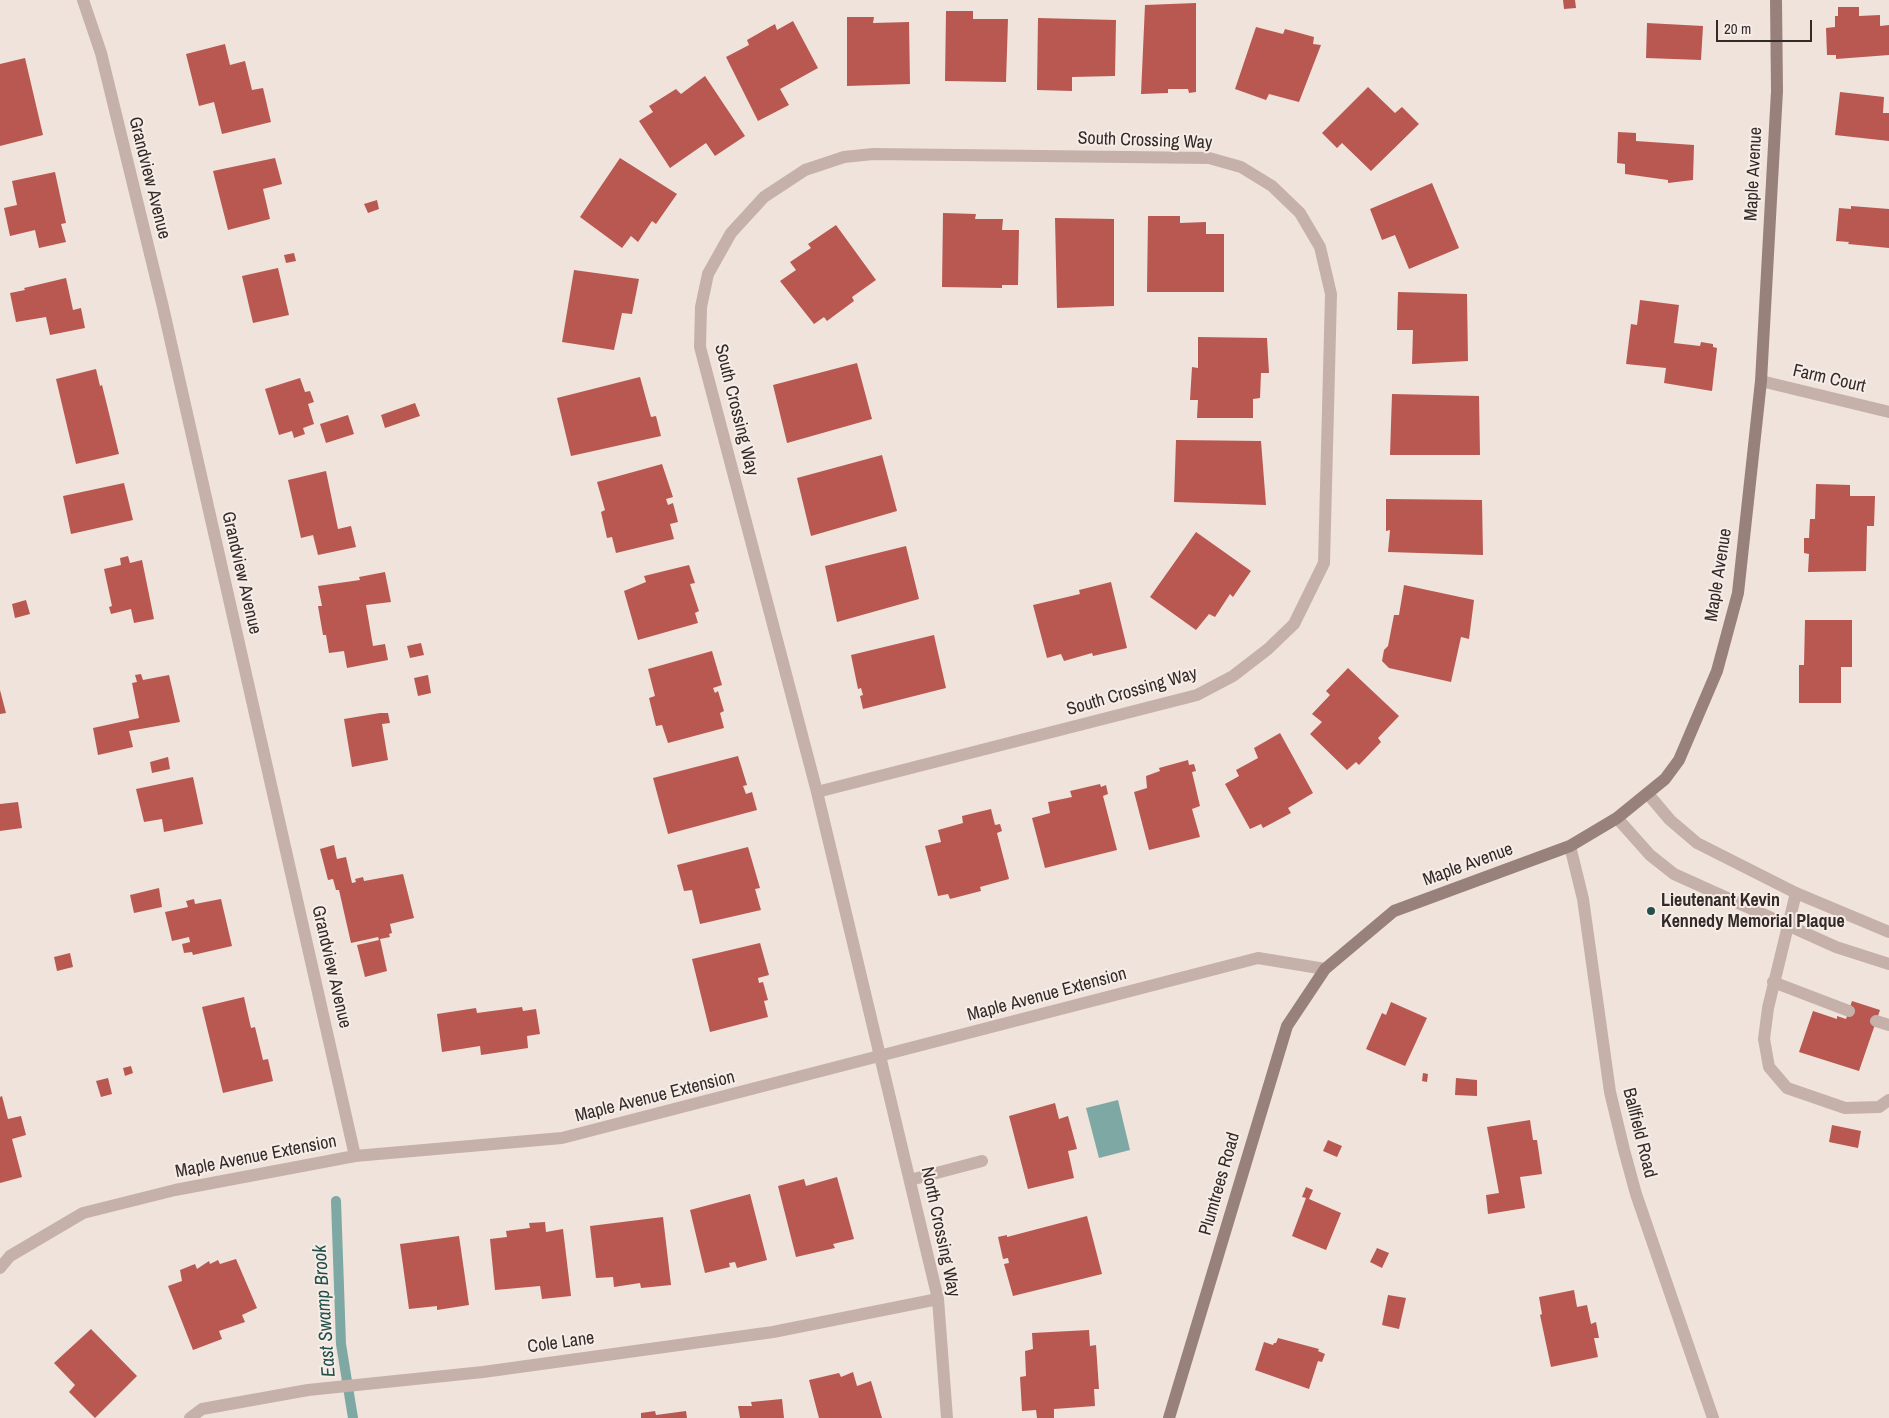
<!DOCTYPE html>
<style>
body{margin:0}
#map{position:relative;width:1889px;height:1418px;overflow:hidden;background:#efe3dc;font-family:"Archivo Narrow",sans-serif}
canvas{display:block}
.scale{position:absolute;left:1716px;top:20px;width:96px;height:22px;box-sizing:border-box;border:2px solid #342a28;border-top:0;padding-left:6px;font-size:15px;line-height:18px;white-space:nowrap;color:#342a28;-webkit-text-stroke:4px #f7ede8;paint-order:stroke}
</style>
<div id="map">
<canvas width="1889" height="1418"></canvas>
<div class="scale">20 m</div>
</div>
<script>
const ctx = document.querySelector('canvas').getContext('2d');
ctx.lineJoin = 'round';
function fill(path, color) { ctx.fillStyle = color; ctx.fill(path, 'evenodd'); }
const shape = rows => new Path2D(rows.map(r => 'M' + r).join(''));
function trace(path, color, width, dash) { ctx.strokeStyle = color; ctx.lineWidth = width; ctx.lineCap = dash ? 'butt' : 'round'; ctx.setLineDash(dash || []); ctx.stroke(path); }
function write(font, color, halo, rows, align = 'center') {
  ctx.font = font + ' "Archivo Narrow",sans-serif'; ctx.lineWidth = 4; ctx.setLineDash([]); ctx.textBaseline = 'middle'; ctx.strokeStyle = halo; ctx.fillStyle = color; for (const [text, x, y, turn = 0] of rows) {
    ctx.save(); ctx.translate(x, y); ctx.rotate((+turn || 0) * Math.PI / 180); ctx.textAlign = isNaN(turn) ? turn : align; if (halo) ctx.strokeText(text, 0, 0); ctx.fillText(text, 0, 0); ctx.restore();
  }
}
fill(shape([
 [1118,1100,1130,1150,1099,1158,1086,1108]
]), '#7ea8a3');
trace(shape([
 [336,1201,341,1344,353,1418]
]), '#7ea8a3', 10);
fill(shape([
 [1563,0,1575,0,1576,8,1564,9],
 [1196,3,1196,92,1189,93,1188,89,1168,89,1168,93,1141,94,1145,5],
 [1838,7,1859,7,1859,16,1880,15,1880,26,1889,25,1889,55,1836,59,1836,55,1827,55,1826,28,1835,27,1835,16,1838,16],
 [946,11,973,11,973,19,1008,19,1006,82,945,81],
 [847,17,874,17,873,23,909,22,910,84,847,86],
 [1038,18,1116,20,1115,76,1072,77,1072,91,1037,90],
 [793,21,818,68,780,89,789,105,758,121,726,57,749,45,747,40,775,24,777,30],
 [1647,23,1703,26,1701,60,1646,58],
 [1256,27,1283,34,1285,29,1314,37,1313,44,1321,45,1299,102,1269,94,1266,100,1235,89],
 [225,44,230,65,245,61,252,90,263,88,271,122,222,134,214,102,199,106,186,54],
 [25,58,43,135,0,146,0,64],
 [705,76,745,136,715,156,706,143,670,168,639,121,653,112,649,106,676,89,681,94],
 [1368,87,1395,113,1402,107,1419,124,1371,171,1342,143,1337,148,1322,133],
 [1840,92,1884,97,1883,113,1889,113,1889,141,1835,135],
 [1618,132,1636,133,1636,141,1694,145,1693,180,1668,183,1668,180,1625,174,1625,164,1617,163],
 [275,158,282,184,263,189,270,219,228,230,213,171],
 [620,158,677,194,656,224,652,221,638,242,631,236,622,248,580,217],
 [55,172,66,223,61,224,66,242,39,248,35,230,10,236,4,208,17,205,12,181],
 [1432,183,1459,248,1409,269,1395,235,1382,240,1370,209],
 [377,200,379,209,368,213,364,204],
 [1851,206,1889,209,1889,248,1848,244,1849,242,1836,241,1839,208,1851,209],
 [943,213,976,214,975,219,1003,219,1002,230,1019,230,1018,285,1002,285,1002,288,942,287],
 [1148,216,1180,216,1180,223,1206,222,1206,234,1224,234,1224,292,1147,292],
 [1055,218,1114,219,1114,306,1057,308],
 [836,225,876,280,852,297,854,301,827,321,824,317,814,324,780,281,796,270,790,262,811,248,808,244],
 [294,253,296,261,286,263,284,255],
 [278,268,289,315,253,323,242,276],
 [574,270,639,279,632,314,622,313,614,350,562,342],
 [66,278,73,310,81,308,85,328,50,335,46,317,16,322,10,293,25,290,24,288],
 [1398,292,1467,294,1468,361,1412,364,1413,330,1397,330],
 [1640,300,1679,305,1674,343,1700,346,1701,342,1713,344,1713,347,1717,348,1712,391,1664,383,1666,368,1626,364,1631,324,1637,325],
 [1198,337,1267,338,1269,373,1261,373,1260,398,1253,399,1253,418,1197,418,1198,400,1190,400,1192,367,1198,368],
 [857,363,872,419,787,443,773,385],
 [96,369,100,386,102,385,119,454,76,464,56,379],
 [640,377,651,417,656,416,661,436,571,456,557,398],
 [300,378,305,392,310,391,314,402,308,404,314,424,303,428,305,434,294,438,292,431,279,435,265,389],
 [1392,394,1479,396,1480,455,1390,455],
 [415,403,420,416,385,428,381,415],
 [348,415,354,434,326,443,320,424],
 [1176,440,1261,441,1266,505,1174,502],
 [882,455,897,511,811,536,797,478],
 [662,464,673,497,666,499,668,505,673,503,678,522,670,524,674,539,616,553,612,537,607,538,601,512,605,510,597,482],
 [326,471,338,529,351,526,356,547,318,555,313,535,301,538,288,480],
 [124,483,133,520,71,534,63,496],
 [1816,484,1850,485,1850,496,1875,496,1874,526,1867,526,1866,571,1808,572,1809,554,1804,553,1804,538,1809,538,1810,519,1815,519],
 [1386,499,1482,500,1483,555,1388,552,1390,530,1386,531],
 [1196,532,1251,571,1233,597,1230,594,1215,617,1209,614,1196,630,1150,597],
 [906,546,919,599,837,622,825,566],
 [128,556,130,563,142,560,154,619,134,623,131,609,111,614,109,607,112,606,104,569,121,565,120,558],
 [689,565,695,583,690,584,699,611,695,613,698,623,638,640,624,591,646,582,644,576],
 [385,572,391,602,366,605,373,646,385,644,388,660,347,668,344,651,329,653,326,635,323,635,318,606,322,606,318,586,360,580,359,577],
 [1111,582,1127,648,1093,656,1092,653,1064,661,1061,654,1047,658,1033,605,1080,594,1079,590],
 [1404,585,1474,600,1469,639,1461,637,1451,682,1389,668,1382,661,1384,650,1388,646,1394,615,1399,615],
 [26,600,30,614,15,618,12,604],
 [1805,620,1852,620,1852,667,1841,667,1841,703,1799,703,1799,665,1804,665],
 [934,635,946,688,863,709,860,696,863,695,861,688,858,689,851,655],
 [421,643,424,655,410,658,407,646],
 [712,651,722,685,713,688,715,693,718,691,724,711,720,713,724,728,668,743,662,725,656,726,649,698,655,696,648,669],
 [1348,668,1399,716,1378,738,1381,742,1359,765,1356,762,1347,770,1310,734,1322,722,1312,714,1330,695,1326,691],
 [141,674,143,680,169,675,180,722,129,731,133,747,98,755,93,728,139,718,132,683,137,682,135,675],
 [428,675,431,693,418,696,414,678],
 [0,690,6,713,0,714],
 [380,713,388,713,390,723,382,724,388,760,352,767,344,719],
 [1280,733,1313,793,1288,808,1291,813,1263,828,1261,824,1250,829,1225,784,1239,776,1236,770,1258,758,1254,748],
 [738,756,747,785,743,786,746,794,752,792,757,810,668,834,653,778],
 [168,757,170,769,152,773,150,762],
 [1188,760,1189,765,1194,764,1196,771,1192,772,1200,806,1192,809,1200,837,1149,850,1134,792,1147,788,1146,776,1160,771,1159,768],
 [193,777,203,824,164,832,162,819,144,822,136,789],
 [1100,784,1101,787,1106,785,1108,794,1103,796,1117,850,1045,868,1032,818,1050,813,1048,802,1072,797,1070,791],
 [18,802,22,828,0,831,0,804],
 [991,809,995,825,1000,824,1002,831,997,833,1009,879,980,887,981,891,950,899,948,894,938,896,925,846,941,842,938,830,963,823,962,816],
 [334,845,337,859,346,857,352,883,356,882,355,879,363,877,364,881,403,874,414,918,390,924,392,933,389,934,390,937,380,939,387,971,365,977,357,945,379,940,378,937,351,943,339,890,336,890,333,879,328,880,320,849],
 [748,847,760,888,755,889,761,910,700,924,692,890,684,891,677,865],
 [159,888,162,907,134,913,130,895],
 [194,899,195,904,221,899,232,946,193,955,192,952,184,953,182,944,190,942,189,937,172,941,165,912,188,907,186,901],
 [760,943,769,975,758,978,759,983,763,982,768,1000,764,1001,768,1017,710,1032,692,959],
 [70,953,73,967,57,971,54,957],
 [244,997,251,1028,255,1027,263,1060,268,1059,273,1081,223,1093,202,1007],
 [1852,1001,1880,1010,1859,1071,1799,1052,1813,1011,1837,1019,1837,1016,1846,1019],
 [1391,1002,1427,1018,1405,1066,1366,1049,1382,1013,1386,1015],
 [522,1007,523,1011,536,1009,540,1034,527,1036,528,1048,481,1055,480,1046,442,1052,437,1014,476,1008,477,1013],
 [131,1066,133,1073,125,1076,123,1068],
 [1423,1073,1428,1074,1427,1082,1422,1081],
 [108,1078,112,1094,101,1097,96,1081],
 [1456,1078,1477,1080,1477,1096,1455,1095],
 [2,1096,8,1119,21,1116,26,1135,12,1139,22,1177,0,1183,0,1097],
 [1055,1103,1059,1119,1068,1116,1077,1149,1068,1151,1074,1178,1028,1189,1009,1116],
 [1530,1120,1533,1140,1537,1140,1542,1174,1520,1177,1525,1208,1488,1214,1486,1195,1499,1193,1487,1127],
 [1832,1125,1861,1131,1858,1148,1829,1142],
 [1328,1140,1342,1146,1337,1157,1323,1151],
 [837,1177,854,1239,833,1244,835,1248,796,1257,778,1186,804,1179,806,1186],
 [1306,1187,1313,1190,1309,1199,1341,1213,1326,1250,1292,1236,1306,1198,1302,1197],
 [750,1194,767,1260,737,1268,735,1262,729,1263,730,1267,705,1273,690,1210],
 [1087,1216,1102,1274,1013,1296,1004,1264,1009,1263,1008,1258,1003,1259,998,1237,1007,1235,1007,1237],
 [663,1217,671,1285,641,1288,640,1283,614,1287,613,1277,596,1278,590,1226],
 [545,1222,546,1232,563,1229,571,1296,542,1299,540,1286,495,1290,490,1239,507,1237,506,1231,530,1228,529,1223],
 [459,1236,469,1305,437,1310,437,1306,409,1309,400,1244],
 [1377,1248,1389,1253,1382,1268,1370,1262],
 [236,1259,257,1308,242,1315,245,1322,219,1331,222,1339,193,1350,168,1286,182,1281,180,1270,195,1264,197,1269,209,1261,210,1264,218,1260,220,1264],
 [1574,1290,1577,1307,1587,1305,1591,1324,1596,1322,1599,1338,1594,1338,1598,1357,1551,1367,1540,1315,1542,1314,1539,1297],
 [1388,1295,1406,1298,1399,1329,1382,1325],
 [91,1329,137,1376,95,1418,69,1392,75,1385,54,1363],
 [1089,1330,1090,1346,1096,1345,1099,1389,1094,1389,1095,1406,1054,1409,1054,1418,1037,1418,1036,1410,1022,1411,1020,1377,1026,1376,1025,1351,1033,1349,1032,1333],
 [1278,1338,1319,1349,1318,1351,1325,1354,1322,1362,1318,1361,1309,1389,1255,1370,1264,1342,1273,1345,1274,1343,1276,1343],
 [853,1372,857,1386,871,1381,882,1418,819,1418,809,1380,839,1373,841,1377],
 [782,1399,784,1418,740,1418,738,1406,752,1406,751,1402],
 [655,1411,656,1415,686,1411,687,1418,641,1418,641,1413]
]), '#b85851');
trace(shape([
 [1796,893,1768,1008,1764,1039,1769,1067,1787,1088,1845,1108,1879,1107,1889,1100],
 [1773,982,1849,1011],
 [1876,1021,1889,1025],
 [910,1180,982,1161]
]), '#c5b1a9', 12);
trace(shape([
 [83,0,101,53,162,303,355,1156],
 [1761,381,1889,412],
 [817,792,1197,695,1233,676,1268,649,1294,624,1324,563,1331,294,1320,247,1300,213,1272,186,1241,167,1209,158,873,154,844,157,805,170,764,197,731,233,708,274,701,307,700,347,817,792,938,1299,947,1418],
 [1648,794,1670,820,1697,843,1796,893,1889,932],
 [1617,818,1650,855,1674,874,1836,947,1889,964],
 [1570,846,1583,899,1610,1092,1624,1150,1636,1194,1713,1418],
 [0,1268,10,1256,83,1213,175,1190,355,1156,562,1138,1258,958,1325,969],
 [190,1418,202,1409,308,1390,483,1372,773,1332,938,1299]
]), '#c5b1a9', 12);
trace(shape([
 [1169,1418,1287,1026,1325,969,1394,911,1570,846,1617,818,1665,779,1679,760,1717,671,1738,593,1761,381,1777,91,1776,0]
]), '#99817b', 12);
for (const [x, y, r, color] of [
 [1651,911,5,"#23504b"]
]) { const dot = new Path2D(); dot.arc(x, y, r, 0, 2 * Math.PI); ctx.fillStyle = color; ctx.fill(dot); trace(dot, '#f7ede8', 2); }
write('18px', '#342a28', '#f7ede8', [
 ["South Crossing Way",1145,141,2],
 ["Maple Avenue",1754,174,-87],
 ["Grandview Avenue",149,178,76],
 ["Farm Court",1829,379,13],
 ["South Crossing Way",736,410,76],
 ["Grandview Avenue",241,573,77],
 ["Maple Avenue",1719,575,-81],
 ["South Crossing Way",1132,692,-16],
 ["Maple Avenue",1468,865,-20],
 ["Grandview Avenue",331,967,77],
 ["Maple Avenue Extension",1047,995,-15],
 ["Maple Avenue Extension",655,1097,-14],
 ["Ballfield Road",1639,1133,76],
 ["Maple Avenue Extension",256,1157,-11],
 ["Plumtrees Road",1220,1184,-74],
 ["North Crossing Way",940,1232,78],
 ["Cole Lane",561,1343,-8]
]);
write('bold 18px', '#342a28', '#f7ede8', [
 ["Lieutenant Kevin",1661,901],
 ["Kennedy Memorial Plaque",1661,922]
], 'left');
write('italic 19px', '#23504b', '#f7ede8', [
 ["East Swamp Brook",325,1311,-94]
]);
</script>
